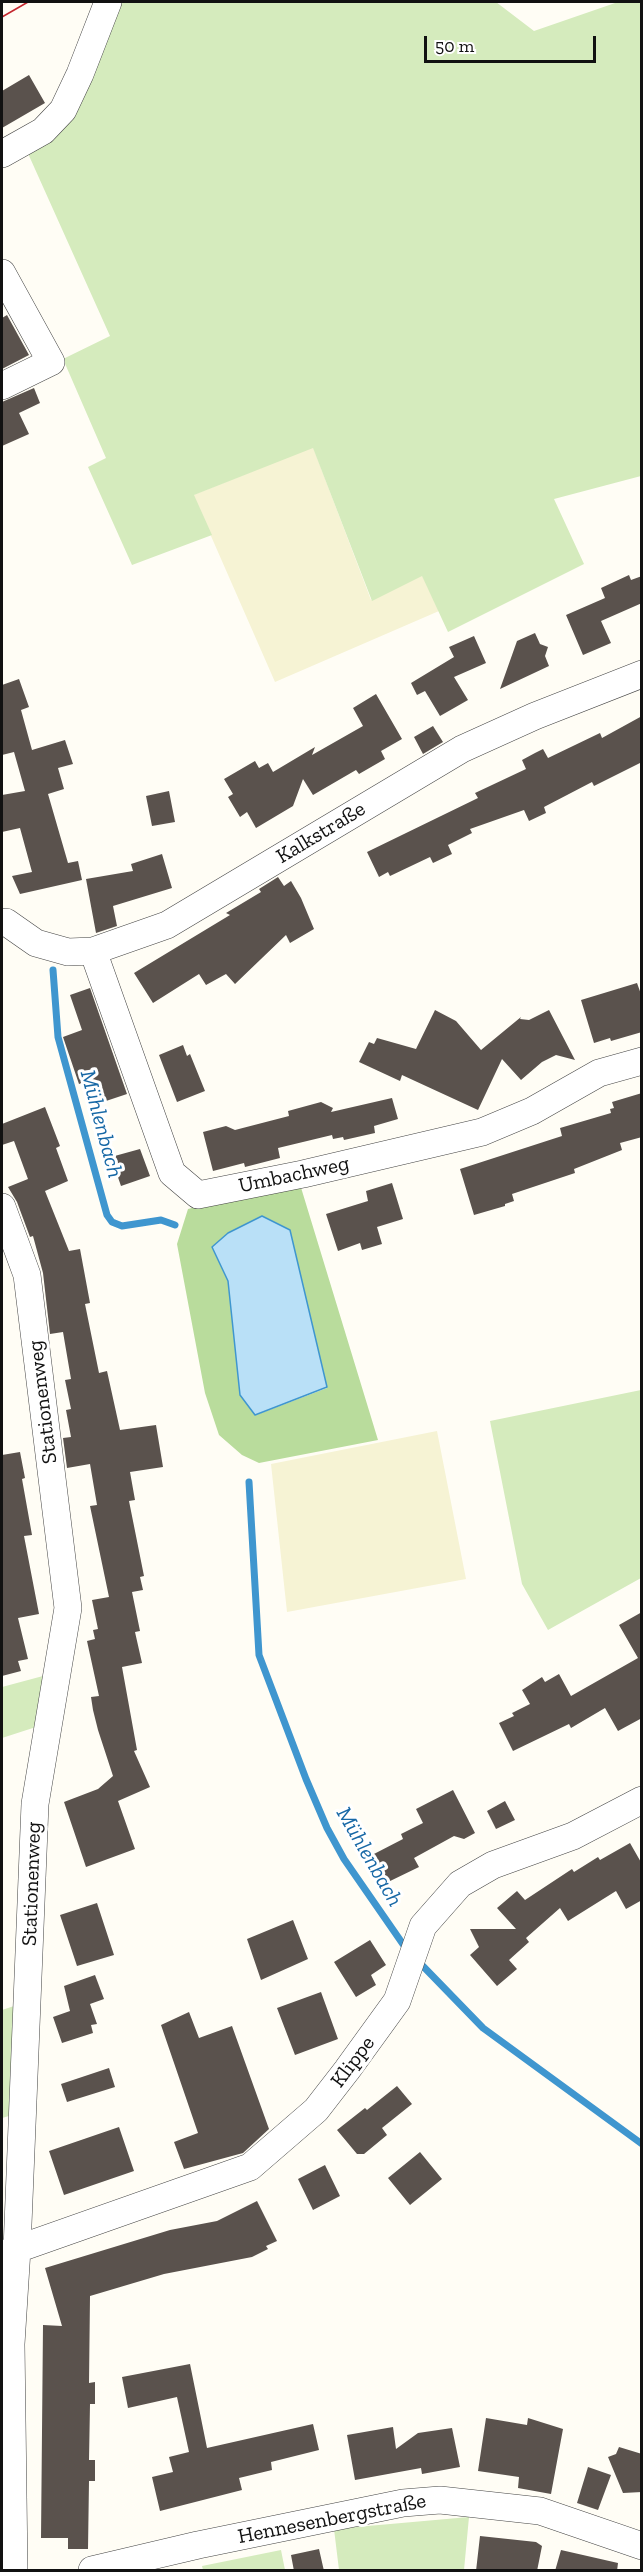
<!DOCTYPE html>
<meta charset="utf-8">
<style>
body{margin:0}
#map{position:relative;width:643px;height:2572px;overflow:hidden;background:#fffdf5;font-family:"Zilla Slab",serif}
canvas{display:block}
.frame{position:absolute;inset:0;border:3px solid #111;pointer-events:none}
.scale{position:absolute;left:424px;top:36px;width:172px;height:27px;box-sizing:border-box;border:3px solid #111;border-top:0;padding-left:8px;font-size:18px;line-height:21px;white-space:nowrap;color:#111;-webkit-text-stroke:4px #fff;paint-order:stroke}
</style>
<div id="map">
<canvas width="643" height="2572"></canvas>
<div class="frame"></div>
<div class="scale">50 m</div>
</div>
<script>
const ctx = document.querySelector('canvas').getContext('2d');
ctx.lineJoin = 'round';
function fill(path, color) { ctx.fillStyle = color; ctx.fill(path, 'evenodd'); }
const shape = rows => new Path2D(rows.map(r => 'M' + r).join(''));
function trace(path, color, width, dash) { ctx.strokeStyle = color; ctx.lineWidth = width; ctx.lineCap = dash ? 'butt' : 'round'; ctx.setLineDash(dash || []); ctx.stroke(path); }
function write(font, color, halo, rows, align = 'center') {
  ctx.font = font + ' "Zilla Slab",serif'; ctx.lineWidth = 6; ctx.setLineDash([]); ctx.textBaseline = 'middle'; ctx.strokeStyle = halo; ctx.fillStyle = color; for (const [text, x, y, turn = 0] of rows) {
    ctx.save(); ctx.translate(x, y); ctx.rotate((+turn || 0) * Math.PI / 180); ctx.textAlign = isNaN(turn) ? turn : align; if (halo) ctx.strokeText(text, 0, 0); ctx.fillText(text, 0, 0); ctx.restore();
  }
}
fill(shape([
 [313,447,371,600,422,575,439,611,275,682,193,495],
 [437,1431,466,1579,287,1612,271,1464]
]), '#f6f3d4');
fill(shape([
 [121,2,496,2,534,31,618,2,641,2,641,476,554,499,584,564,448,632,422,576,372,601,313,448,194,495,212,535,132,565,88,467,106,458,63,359,110,336,26,149],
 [641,1390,641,1578,548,1630,522,1584,490,1421],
 [43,1676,36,1727,2,1738,2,1687],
 [20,2004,16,2114,2,2118,2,2010],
 [469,2517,464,2570,339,2570,334,2529],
 [281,2550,285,2570,203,2570,202,2566]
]), '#d5ebbd');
fill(shape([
 [299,1181,378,1440,259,1463,242,1455,219,1435,205,1393,177,1244,188,1209],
 [228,1233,327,1388,256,1415,240,1395,228,1281,213,1247]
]), '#b9dc9c');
const water = shape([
 [262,1216,290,1230,327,1387,255,1415,240,1395,228,1281,212,1247,228,1233,262,1216]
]);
fill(water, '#b9e0f7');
trace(water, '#3f96cf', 1.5);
trace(shape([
 [53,970,58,1037,107,1215,112,1222,122,1226,161,1220,175,1225],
 [249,1482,259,1655,306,1779,327,1828,344,1859,407,1950],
 [417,1960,483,2028,642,2144]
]), '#3f96cf', 7);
fill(shape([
 [29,75,45,103,2,128,2,91],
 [7,315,29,355,2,369,2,318],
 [34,388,40,403,19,413,29,434,2,446,2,402],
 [629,575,631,580,642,576,642,603,601,621,611,643,583,655,566,615,605,598,601,588],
 [535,633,540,644,548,647,545,656,549,666,500,689,517,641],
 [474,636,486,663,454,677,468,700,440,716,425,691,417,695,411,683,454,657,449,647],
 [19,679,29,707,21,710,32,750,65,740,73,764,58,768,64,789,48,794,68,863,78,861,82,880,20,894,12,876,32,872,20,828,2,832,2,795,25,791,14,752,2,755,2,685],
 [376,694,402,739,381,751,385,759,359,774,356,770,313,795,303,779,293,806,256,828,247,812,240,817,228,797,233,794,224,779,255,761,259,768,268,763,273,772,315,747,312,755,363,726,353,708],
 [642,716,642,762,594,786,592,782,544,807,546,813,529,821,524,810,470,829,472,833,448,845,452,854,433,863,430,857,390,876,388,872,379,877,367,852,478,798,475,793,526,769,522,760,535,753,543,749,548,758,600,733,602,738],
 [433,726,443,742,423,754,414,737],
 [169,791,175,822,152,826,146,796],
 [162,854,172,888,113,906,117,926,96,933,86,879,133,871,131,864],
 [278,877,284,886,291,881,301,898,314,929,290,943,286,935,235,984,226,974,206,985,199,974,153,1003,134,973,230,915,226,913,261,892,259,889],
 [637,983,642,997,642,1032,611,1041,610,1038,594,1043,581,1000],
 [90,988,127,1094,97,1104,89,1081,79,1084,63,1037,82,1030,70,995],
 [435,1010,456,1021,481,1050,521,1017,520,1019,529,1020,549,1010,575,1060,556,1055,542,1062,521,1080,502,1059,478,1110,402,1075,400,1081,359,1062,369,1042,374,1044,377,1038,416,1049],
 [183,1045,187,1056,190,1054,205,1091,177,1102,159,1055],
 [642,1093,642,1137,620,1143,622,1150,574,1169,575,1173,512,1194,514,1201,505,1204,505,1206,474,1215,460,1169,562,1136,560,1128,611,1113,610,1109,614,1108,612,1102],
 [392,1098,398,1119,374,1126,375,1133,344,1140,343,1137,333,1139,332,1135,278,1148,280,1158,245,1167,244,1163,213,1171,203,1132,226,1126,235,1130,289,1116,288,1111,321,1102,333,1108,331,1112],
 [45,1107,60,1146,56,1148,68,1181,45,1191,69,1251,80,1249,90,1303,85,1304,99,1373,107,1371,120,1430,156,1425,163,1467,130,1472,135,1500,129,1501,144,1576,140,1577,143,1590,132,1592,140,1631,135,1632,142,1663,122,1667,137,1750,134,1751,150,1787,118,1801,135,1849,86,1867,64,1802,98,1789,113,1776,98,1730,93,1710,91,1697,99,1696,87,1641,95,1639,93,1630,98,1629,92,1600,109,1597,90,1506,97,1505,90,1464,67,1468,63,1438,71,1437,66,1410,71,1409,65,1380,71,1379,63,1332,50,1334,43,1273,33,1236,30,1237,17,1202,8,1187,28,1179,14,1141,2,1145,2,1124],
 [140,1149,150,1176,121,1186,111,1157],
 [392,1183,403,1219,377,1227,382,1244,362,1250,360,1243,338,1251,326,1214,368,1201,366,1191],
 [20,1452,25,1478,22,1479,32,1535,24,1536,39,1614,18,1618,28,1659,18,1661,21,1671,2,1676,2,1455],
 [642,1612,642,1718,618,1731,605,1708,571,1728,569,1724,513,1751,499,1723,514,1716,512,1713,530,1704,522,1690,542,1677,545,1682,559,1674,571,1696,638,1658,619,1625],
 [453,1790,475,1833,464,1839,454,1836,414,1858,419,1867,386,1883,372,1855,403,1839,401,1834,423,1823,416,1809],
 [505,1801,515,1820,496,1829,487,1811],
 [630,1843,642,1864,642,1900,626,1909,616,1891,568,1921,560,1908,526,1938,529,1942,509,1960,517,1969,497,1986,470,1955,479,1947,470,1929,516,1929,497,1908,517,1891,525,1900,572,1869,574,1872,598,1857,600,1860],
 [97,1903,114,1955,77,1966,60,1915],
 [293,1920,308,1959,261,1980,247,1939],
 [370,1940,386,1965,371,1975,376,1985,356,1997,334,1962],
 [95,1975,104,1999,90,2004,97,2024,91,2025,93,2033,62,2043,53,2017,70,2011,64,1986],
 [321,1992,338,2039,295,2055,277,2008],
 [189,2012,199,2038,232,2026,269,2129,243,2153,184,2169,174,2142,198,2133,161,2025],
 [109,2068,115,2087,67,2102,61,2084],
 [397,2086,412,2104,382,2128,387,2135,364,2154,357,2154,337,2130,365,2108,367,2110],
 [119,2127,134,2171,64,2195,49,2151],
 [420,2152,442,2179,410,2205,388,2178],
 [325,2165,340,2196,313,2210,298,2179],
 [257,2201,277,2241,266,2246,268,2249,252,2257,164,2274,90,2296,89,2383,95,2382,95,2404,90,2404,89,2460,95,2460,95,2481,89,2481,88,2549,68,2549,68,2538,41,2538,43,2325,62,2326,45,2268,170,2230,217,2221],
 [190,2364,207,2448,313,2424,319,2450,271,2462,272,2470,239,2478,242,2490,160,2511,152,2477,173,2472,169,2457,189,2452,177,2397,128,2408,122,2377],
 [486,2418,527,2425,528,2418,563,2429,551,2494,518,2488,519,2477,478,2471],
 [393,2427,396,2449,418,2433,452,2428,460,2467,422,2474,421,2468,355,2480,347,2435],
 [619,2447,642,2454,642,2492,623,2493,608,2457,616,2454],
 [588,2467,611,2475,598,2510,577,2503],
 [480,2536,536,2542,542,2546,537,2571,476,2571],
 [319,2549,324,2571,294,2571,291,2555],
 [561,2550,618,2563,617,2571,555,2571]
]), '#5a524d');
const minor = shape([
 [2,154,43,131,63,110,80,74,108,2],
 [2,273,51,362,2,386],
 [6,922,36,943,68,952,93,951,167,925,462,749,535,716,642,674],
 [93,951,172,1173,198,1195,303,1174,482,1132,532,1111,599,1073,642,1061],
 [2,1207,27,1275,68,1608,35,1804,17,2249,11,2344,14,2570],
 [3,2254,250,2167,316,2110,347,2070,397,2001,423,1926,460,1884,493,1865,573,1836,642,1800],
 [92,2570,198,2545,403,2503,440,2500,540,2511,642,2546]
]);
trace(minor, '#444', 28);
trace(minor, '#fff', 27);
trace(shape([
 [2,17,28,2]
]), '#c4262e', 1.5);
write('21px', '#111', '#fff', [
 ["Kalkstraße",321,833,-31],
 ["Umbachweg",294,1175,-12],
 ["Stationenweg",43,1402,-97],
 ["Stationenweg",32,1884,-88],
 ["Klippe",353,2062,-53],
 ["Hennesenbergstraße",332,2519,-11]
]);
write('italic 22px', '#1768a6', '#fff', [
 ["Mühlenbach",101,1124,75],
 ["Mühlenbach",369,1857,60]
]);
</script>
